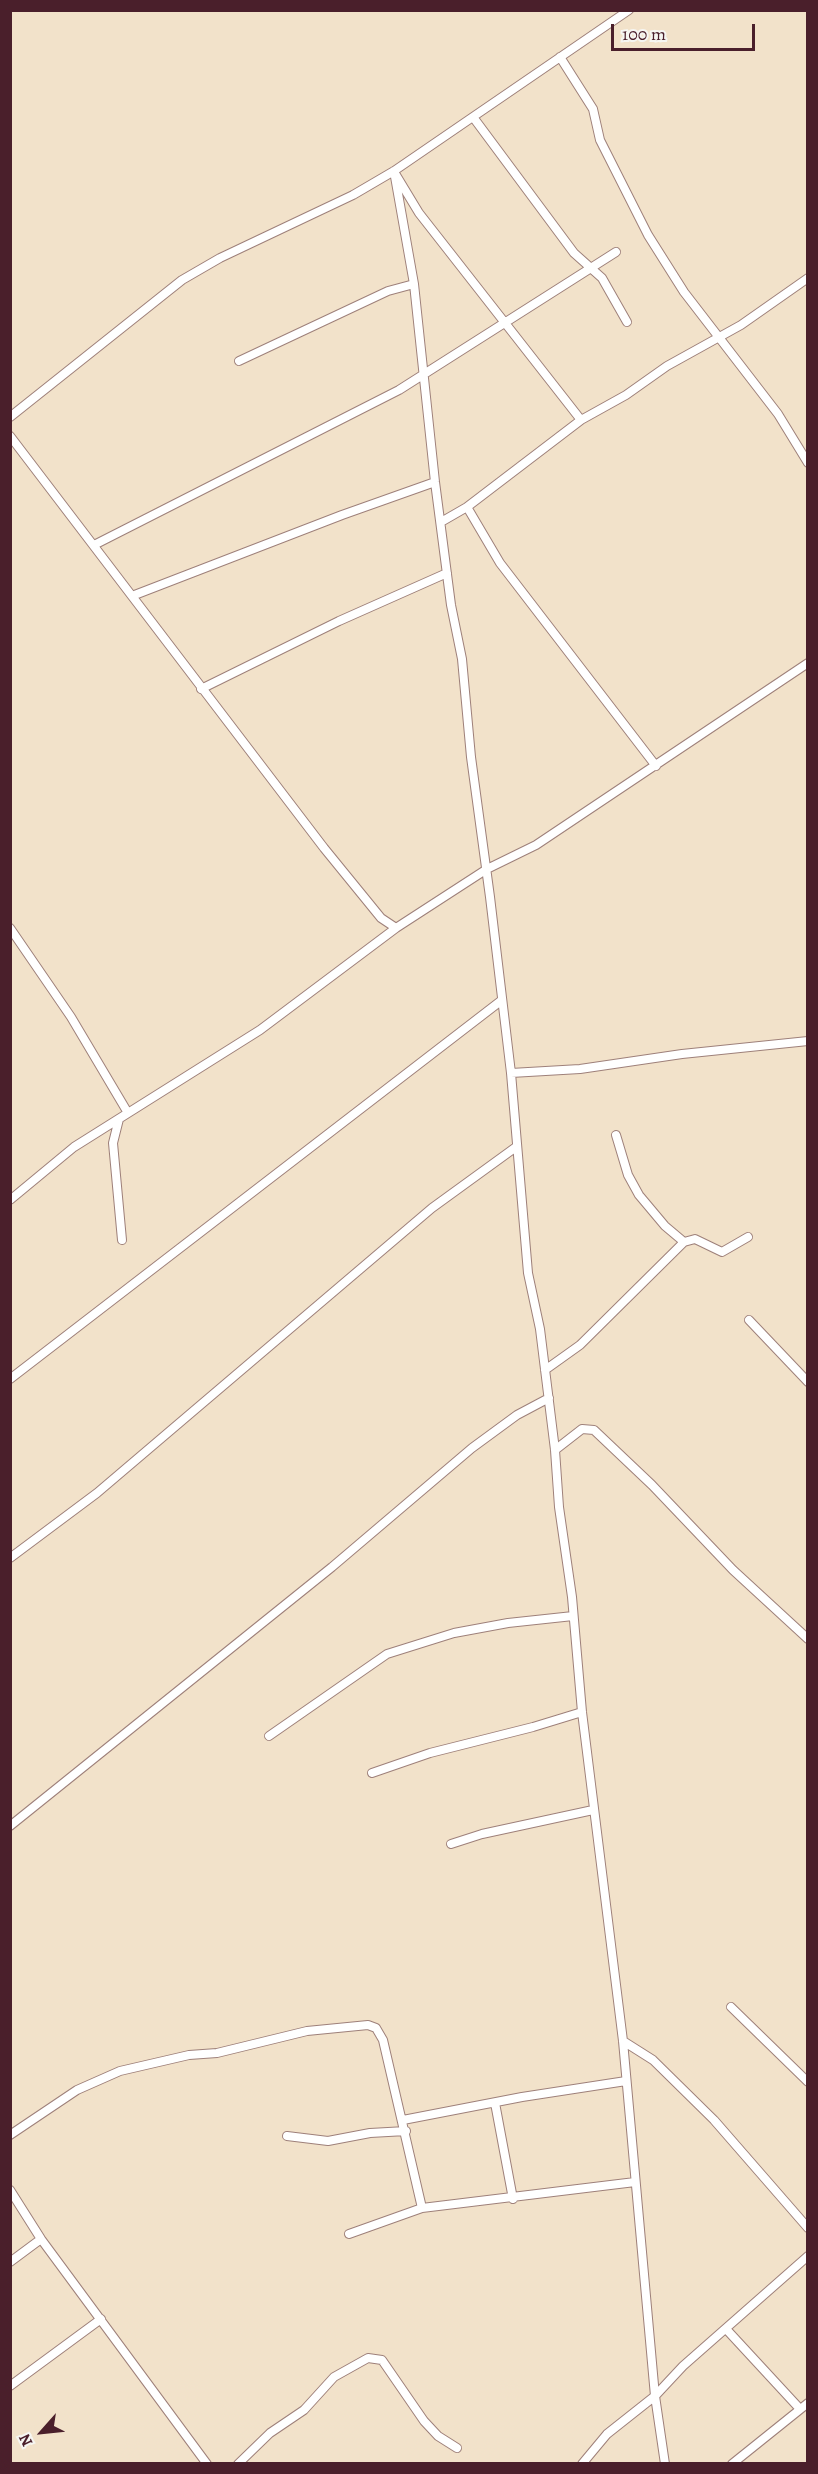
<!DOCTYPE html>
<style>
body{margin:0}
#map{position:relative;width:818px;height:2474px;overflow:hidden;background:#f2e2ca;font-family:Alegreya,serif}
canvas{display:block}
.frame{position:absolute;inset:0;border:12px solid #4a1f2b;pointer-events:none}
.north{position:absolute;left:12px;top:2402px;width:60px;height:60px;-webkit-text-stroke:4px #f6f6f2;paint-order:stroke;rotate:243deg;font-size:16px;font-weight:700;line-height:24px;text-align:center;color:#4a1f2b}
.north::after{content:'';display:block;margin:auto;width:21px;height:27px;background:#4a1f2b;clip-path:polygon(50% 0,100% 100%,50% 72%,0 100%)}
.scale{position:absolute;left:611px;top:24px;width:144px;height:27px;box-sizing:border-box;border:3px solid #4a1f2b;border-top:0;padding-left:8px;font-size:18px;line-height:21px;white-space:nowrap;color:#4a1f2b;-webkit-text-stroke:4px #f6f6f2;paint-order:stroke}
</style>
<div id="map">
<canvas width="818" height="2474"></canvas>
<div class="frame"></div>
<div class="north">N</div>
<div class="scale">100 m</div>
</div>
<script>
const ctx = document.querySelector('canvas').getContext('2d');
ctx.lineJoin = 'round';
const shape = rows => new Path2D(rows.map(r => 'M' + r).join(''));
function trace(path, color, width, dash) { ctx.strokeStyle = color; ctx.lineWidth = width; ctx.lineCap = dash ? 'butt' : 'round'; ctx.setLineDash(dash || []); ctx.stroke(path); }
const street = shape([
 [560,57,593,109,600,140,648,235,684,292,778,414,808,463],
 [473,117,574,253,602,278,627,322],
 [394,171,414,284,435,482,451,605,462,659,471,757,490,897,511,1073,528,1273,540,1329,555,1450,559,1507,572,1597,582,1712,623,2041,655,2396,665,2464],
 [396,175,419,213,581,420],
 [239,361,388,291,414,284],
 [10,417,182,280,220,258,353,195,394,171,629,10],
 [10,436,324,848,381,918,396,928,487,869,536,845,808,663],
 [467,507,500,563,656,766],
 [441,522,467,507,581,420,626,395,667,366,741,325,808,278],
 [96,544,399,390,616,252],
 [132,596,342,515,435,482],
 [201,689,339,621,447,573],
 [10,928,71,1017,128,1113],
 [511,1073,580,1069,682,1054,808,1041],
 [119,1119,113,1143,122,1240],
 [616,1135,628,1175,639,1195,665,1226,684,1242],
 [10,1200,74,1147,260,1030,396,928],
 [749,1320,808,1382],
 [545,1370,580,1345,684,1242,695,1239,722,1252,748,1237],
 [10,1379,502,1000],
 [555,1450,582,1429,594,1430,652,1485,733,1570,808,1639],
 [10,1558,97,1493,432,1208,516,1147],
 [269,1736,387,1654,454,1633,508,1623,573,1616],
 [372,1773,430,1753,533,1727,582,1712],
 [10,1826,332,1567,472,1448,517,1415,549,1398],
 [451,1844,482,1834,593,1810],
 [731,2007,808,2082],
 [623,2041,653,2060,714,2120,808,2228],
 [495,2103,513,2199],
 [403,2120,522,2097,626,2081],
 [10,2135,77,2090,120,2071,189,2055,217,2053,307,2031,368,2025,376,2028,383,2040,422,2208],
 [287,2136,328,2141,370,2133,406,2131],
 [10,2190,41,2239,207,2464],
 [349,2234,422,2208,635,2182],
 [10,2262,41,2239],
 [727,2330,800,2409],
 [10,2386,101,2319],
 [238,2464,270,2433,304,2410,334,2377,368,2358,382,2360,424,2421,438,2436,457,2448],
 [582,2464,607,2434,655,2396,683,2366,808,2256],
 [732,2464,808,2403]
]);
trace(street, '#9e807a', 10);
trace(street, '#fff', 8);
</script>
